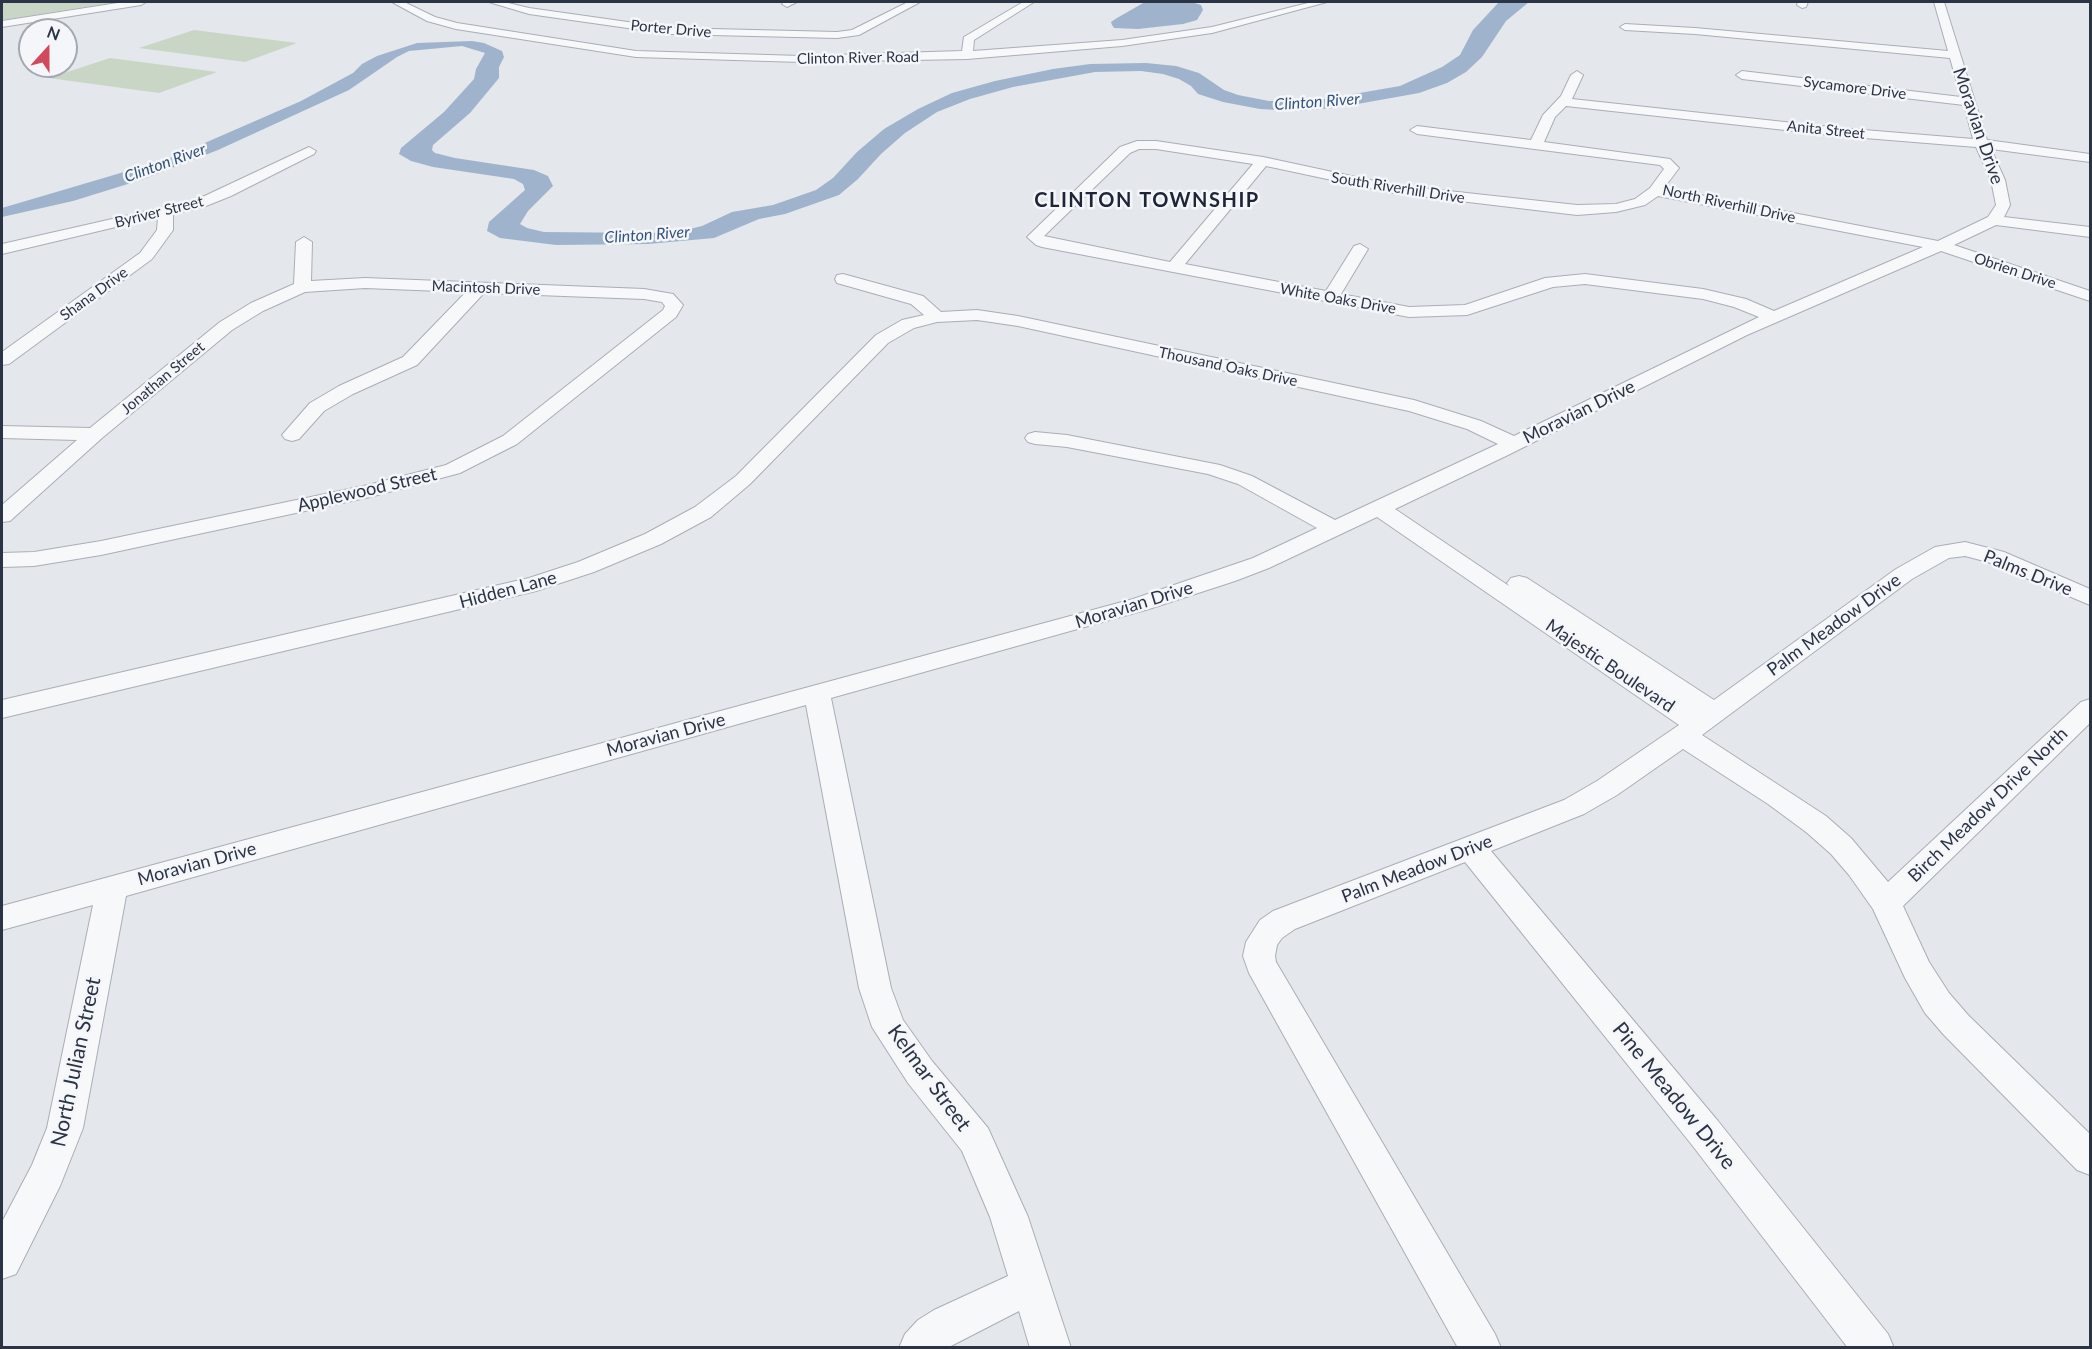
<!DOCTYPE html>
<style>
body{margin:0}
#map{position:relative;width:2092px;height:1349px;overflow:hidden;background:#e4e7ec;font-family:Lato,sans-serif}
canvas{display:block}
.frame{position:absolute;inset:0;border:3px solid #2b3445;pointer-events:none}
.north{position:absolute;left:18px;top:18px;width:60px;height:60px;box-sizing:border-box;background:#f4f6f9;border:2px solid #a4a8b1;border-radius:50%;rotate:21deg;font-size:16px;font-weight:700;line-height:24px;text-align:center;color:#2b3445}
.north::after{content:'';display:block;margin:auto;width:21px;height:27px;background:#d1495b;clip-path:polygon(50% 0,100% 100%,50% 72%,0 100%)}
</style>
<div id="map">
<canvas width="2092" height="1349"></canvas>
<div class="frame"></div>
<div class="north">N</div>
</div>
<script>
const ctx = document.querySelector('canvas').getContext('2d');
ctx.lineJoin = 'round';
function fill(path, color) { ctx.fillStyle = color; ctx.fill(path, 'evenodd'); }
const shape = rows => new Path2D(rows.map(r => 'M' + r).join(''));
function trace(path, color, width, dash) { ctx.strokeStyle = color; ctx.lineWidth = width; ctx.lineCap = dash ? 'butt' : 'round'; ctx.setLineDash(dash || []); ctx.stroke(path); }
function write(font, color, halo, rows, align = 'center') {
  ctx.font = font + ' Lato,sans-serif'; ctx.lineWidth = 5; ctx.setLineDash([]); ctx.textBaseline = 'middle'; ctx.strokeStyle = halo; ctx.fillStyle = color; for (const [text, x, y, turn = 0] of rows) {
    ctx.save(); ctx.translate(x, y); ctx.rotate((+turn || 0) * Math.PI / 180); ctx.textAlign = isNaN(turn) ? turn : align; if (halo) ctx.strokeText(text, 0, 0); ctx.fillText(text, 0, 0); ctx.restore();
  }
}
fill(shape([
 [2,2,118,2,2,20],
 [194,30,297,43,245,62,139,48],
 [110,58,217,72,159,93,49,78]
]), '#c9d6c5');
fill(shape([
 [1145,2,1191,2,1201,5,1203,10,1197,20,1183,24,1138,29,1114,28,1112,25,1111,22,1117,18],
 [1499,2,1529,2,1506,21,1482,57,1466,72,1447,83,1419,93,1335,108,1296,111,1260,109,1223,102,1198,94,1191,86,1179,79,1163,74,1141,71,1095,72,1013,87,970,99,937,112,905,133,881,154,858,179,839,195,785,214,759,219,714,238,648,244,556,245,500,238,487,231,489,222,525,190,523,184,514,179,433,167,411,161,399,154,401,148,444,112,474,79,476,69,485,53,462,46,409,51,397,57,349,90,218,150,144,179,73,201,2,217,2,208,168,159,301,101,353,73,362,64,377,56,417,43,472,41,484,43,502,51,504,57,499,67,499,78,470,113,433,145,432,150,435,153,455,158,534,170,548,176,553,186,528,211,520,224,527,228,544,232,652,233,686,230,702,226,732,212,773,205,816,190,833,178,857,152,884,129,918,109,952,93,995,81,1053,69,1090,64,1146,63,1176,66,1199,73,1224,90,1238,95,1269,101,1319,100,1400,86,1442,67,1460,55,1473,30]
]), '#9fb4cc');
const minor = shape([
 [124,2,146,2,141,5,2,27,2,21,124,2],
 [392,2,404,2,435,17,457,23,636,51,801,56,962,51,964,37,1023,2,1034,2,974,40,973,51,1122,40,1212,27,1312,2,1327,2,1212,33,1122,46,967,59,801,62,636,57,456,29,427,21,392,2],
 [489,2,504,2,529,8,670,28,837,32,852,30,908,2,920,2,859,35,837,38,670,34,529,14,489,2],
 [784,2,797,2,787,7,782,4,784,2],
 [1798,2,1808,2,1806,7,1802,8,1797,5,1798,2],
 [1934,2,1944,2,1987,140,2090,154,2090,162,1991,149,2005,180,2010,205,2004,217,2090,227,2090,237,1996,225,1954,245,2090,291,2090,301,1941,251,1747,335,1508,455,1395,509,1509,586,1507,583,1511,578,1519,576,1527,578,1714,700,1896,569,1935,547,1965,542,2004,552,2090,589,2090,605,1988,562,1965,556,1949,558,1912,579,1702,735,1826,816,1851,838,1888,882,2081,702,2090,699,2090,723,1903,906,1929,962,1949,993,1968,1015,2090,1134,2090,1175,2077,1170,1944,1035,1925,1013,1905,978,1873,909,1849,875,1831,854,1806,832,1768,804,1683,749,1617,795,1584,814,1491,851,1718,1121,1888,1334,1894,1348,1848,1348,1692,1145,1465,862,1295,929,1282,938,1277,945,1275,956,1276,962,1495,1334,1501,1348,1458,1348,1249,973,1243,956,1246,942,1260,920,1273,911,1564,800,1597,781,1679,725,1377,517,1269,568,1235,581,1149,609,831,698,891,988,903,1020,932,1061,988,1128,1028,1217,1071,1348,1030,1348,1019,1311,947,1348,899,1348,905,1334,918,1320,934,1310,1008,1276,990,1217,962,1151,908,1083,872,1027,859,988,806,705,126,896,83,1128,60,1186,16,1274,2,1279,2,1222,32,1165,47,1128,93,905,2,930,2,906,1133,599,1253,558,1317,528,1238,484,1208,474,1067,447,1035,444,1028,442,1025,438,1028,434,1035,432,1067,435,1220,465,1252,476,1335,520,1498,444,1467,429,1409,411,1018,326,977,320,937,322,914,328,888,343,750,484,711,517,661,544,594,572,536,591,2,718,2,700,529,578,578,562,645,534,695,507,736,476,876,335,902,320,924,315,911,304,837,283,835,279,837,275,843,274,923,296,941,312,977,310,1018,316,1414,400,1481,421,1514,436,1759,317,1734,307,1703,299,1585,284,1553,287,1467,315,1409,317,1042,247,1036,245,1027,237,1120,147,1137,141,1156,141,1263,157,1393,185,1577,205,1616,204,1635,199,1650,188,1664,169,1660,165,1417,134,1410,130,1417,126,1531,140,1543,115,1561,96,1571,75,1577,71,1583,75,1572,99,1840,128,1973,139,1964,105,1742,79,1736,75,1742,71,1961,97,1950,58,1695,34,1625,30,1620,27,1625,24,1695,28,1948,51,1934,2],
 [1566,106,1840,136,1976,147,1991,180,1996,205,1988,217,1938,241,1664,188,1679,168,1670,159,1544,142,1555,117,1566,106],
 [1139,149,1156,149,1253,164,1170,262,1044,236,1130,153,1139,149],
 [1266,166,1393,193,1577,215,1616,212,1645,205,1658,196,1923,247,1774,311,1746,299,1703,289,1585,274,1545,278,1465,305,1409,307,1341,294,1368,249,1360,244,1354,246,1326,291,1185,264,1266,166],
 [309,147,316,151,314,154,231,196,206,206,173,214,173,230,152,259,9,364,2,365,2,352,140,253,157,230,158,217,2,254,2,244,196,200,309,147],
 [304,237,312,242,311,281,365,278,644,289,673,294,683,305,676,317,517,444,460,473,370,497,101,555,34,566,2,567,2,553,34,552,101,541,368,485,446,465,503,436,663,310,665,306,662,302,644,299,484,293,417,365,353,394,324,411,299,439,292,441,285,439,282,435,310,403,339,386,403,357,466,292,365,288,305,292,263,311,232,330,102,438,10,521,2,522,2,505,77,440,2,438,2,426,90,428,220,322,251,303,294,284,296,242,304,237]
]);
trace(minor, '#a9aeb7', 2);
fill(minor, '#f7f8fa');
write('15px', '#2b3445', '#f4f6f9', [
 ["Porter Drive",671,29,5],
 ["Clinton River Road",858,58,-1],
 ["Sycamore Drive",1855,88,7],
 ["Anita Street",1826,130,6],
 ["South Riverhill Drive",1398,188,9],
 ["North Riverhill Drive",1729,204,12],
 ["Byriver Street",159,212,-14],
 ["Obrien Drive",2015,271,18],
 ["Macintosh Drive",486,288,2],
 ["Shana Drive",94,294,-36],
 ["White Oaks Drive",1338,299,10],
 ["Thousand Oaks Drive",1228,367,12],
 ["Jonathan Street",163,378,-40]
]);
write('italic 16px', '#34527a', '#f4f6f9', [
 ["Clinton River",1317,102,-4],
 ["Clinton River",165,163,-20],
 ["Clinton River",647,235,-4]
]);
write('18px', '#2b3445', '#f4f6f9', [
 ["Moravian Drive",1978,126,71],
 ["Moravian Drive",1579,412,-26],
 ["Applewood Street",367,490,-13],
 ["Palms Drive",2028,573,22],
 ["Hidden Lane",508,590,-15],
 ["Moravian Drive",1134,605,-17],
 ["Palm Meadow Drive",1834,625,-36],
 ["Majestic Boulevard",1610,666,34],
 ["Moravian Drive",666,735,-15],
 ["Birch Meadow Drive North",1988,805,-44],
 ["Moravian Drive",197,864,-15],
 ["Palm Meadow Drive",1417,869,-21]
]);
ctx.letterSpacing = '1.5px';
write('bold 20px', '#1d2536', '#f4f6f9', [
 ["CLINTON TOWNSHIP",1147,201]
]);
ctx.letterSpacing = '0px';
write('21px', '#2b3445', '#f4f6f9', [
 ["North Julian Street",76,1062,-78],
 ["Kelmar Street",929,1078,54],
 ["Pine Meadow Drive",1674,1096,51]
]);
</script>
